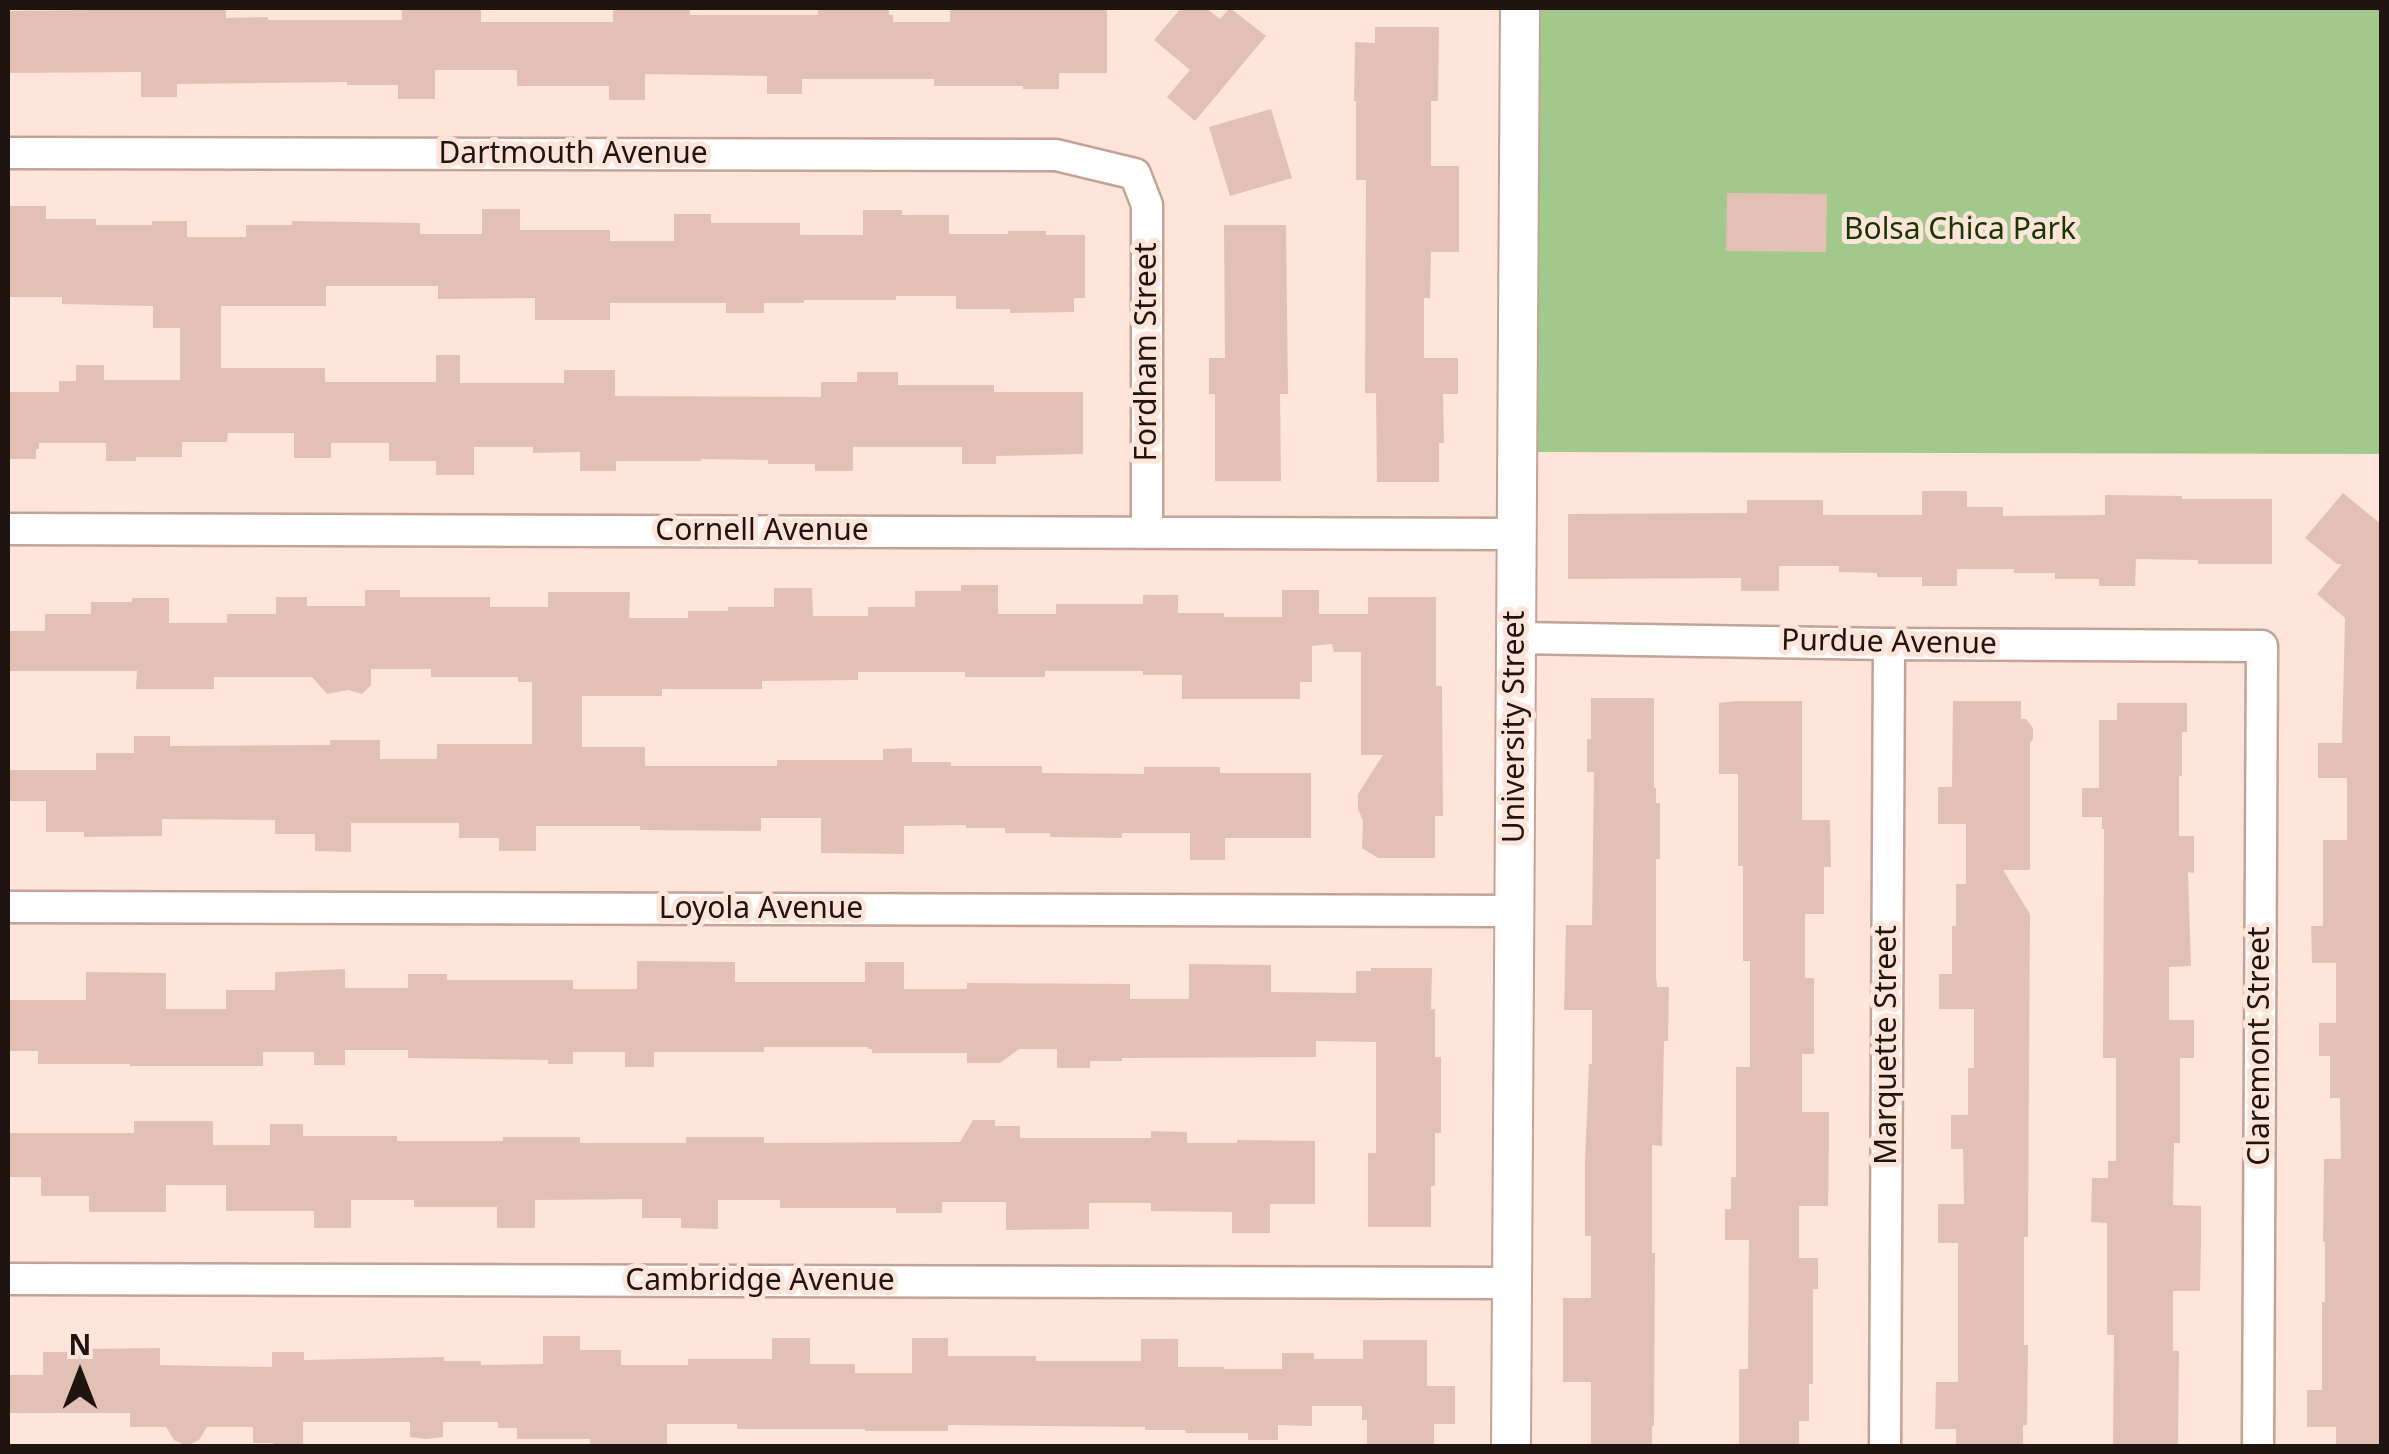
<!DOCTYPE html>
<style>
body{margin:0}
#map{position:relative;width:2389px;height:1454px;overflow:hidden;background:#fee4d9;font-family:"Noto Sans",sans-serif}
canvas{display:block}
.frame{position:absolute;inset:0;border:10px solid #1f140f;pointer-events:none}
.north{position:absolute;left:30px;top:1324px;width:100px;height:100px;-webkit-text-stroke:8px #fee4d9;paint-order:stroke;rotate:0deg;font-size:28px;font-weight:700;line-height:40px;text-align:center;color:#1f140f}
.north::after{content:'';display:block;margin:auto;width:35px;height:45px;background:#1f140f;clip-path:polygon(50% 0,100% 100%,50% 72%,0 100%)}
</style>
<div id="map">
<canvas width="2389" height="1454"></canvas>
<div class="frame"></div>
<div class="north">N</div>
</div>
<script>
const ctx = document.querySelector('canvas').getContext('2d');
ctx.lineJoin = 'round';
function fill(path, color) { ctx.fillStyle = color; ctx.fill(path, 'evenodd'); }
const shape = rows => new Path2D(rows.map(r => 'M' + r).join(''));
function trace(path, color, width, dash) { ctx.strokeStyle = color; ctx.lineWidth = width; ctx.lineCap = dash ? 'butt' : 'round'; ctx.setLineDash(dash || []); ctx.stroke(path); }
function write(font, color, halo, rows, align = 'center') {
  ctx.font = font + ' "Noto Sans",sans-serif'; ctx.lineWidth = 10; ctx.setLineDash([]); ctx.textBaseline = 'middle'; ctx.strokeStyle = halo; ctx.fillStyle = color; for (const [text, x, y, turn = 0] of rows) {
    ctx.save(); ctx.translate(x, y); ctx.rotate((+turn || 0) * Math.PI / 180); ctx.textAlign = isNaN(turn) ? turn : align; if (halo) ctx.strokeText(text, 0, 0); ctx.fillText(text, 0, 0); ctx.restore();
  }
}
fill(shape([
 [1539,8,2381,8,2381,454,1537,452]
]), '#a2c88b');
fill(shape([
 [95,8,226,8,226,18,268,17,268,20,402,20,402,8,481,8,481,22,613,22,613,9,690,9,690,15,818,15,818,8,889,8,889,15,893,15,893,22,950,22,950,8,1107,9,1107,73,1059,73,1059,89,1023,89,1023,86,934,86,934,79,802,79,802,94,767,94,767,76,645,74,645,100,609,100,609,86,517,86,517,70,435,70,435,99,398,99,398,85,347,85,347,82,177,84,177,97,141,97,141,72,8,73,8,11,95,10],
 [1181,8,1206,8,1220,19,1230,8,1266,36,1195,121,1167,97,1190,70,1154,40],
 [1375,27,1439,27,1438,101,1431,101,1431,166,1459,166,1459,252,1431,252,1430,298,1424,298,1424,358,1458,358,1458,394,1443,394,1444,443,1439,443,1439,482,1377,482,1376,393,1365,393,1366,180,1356,180,1356,101,1354,101,1355,42,1375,43],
 [1271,109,1292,178,1230,196,1209,127],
 [1727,193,1827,194,1826,252,1726,251],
 [8,206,46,206,46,219,96,219,96,225,152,225,152,221,187,221,187,237,246,237,246,225,292,225,292,221,420,223,420,234,482,234,482,209,520,209,520,230,610,230,610,241,674,241,674,214,711,214,711,223,800,223,800,235,863,235,863,210,902,210,902,215,949,215,949,234,1008,234,1008,231,1046,231,1046,235,1085,235,1085,298,1074,298,1074,312,1010,313,1010,309,956,309,956,296,896,296,896,300,804,300,804,303,764,303,764,313,726,313,726,303,610,303,610,320,535,320,535,298,438,299,438,286,326,286,326,306,221,306,221,368,325,368,325,382,436,382,436,355,460,355,460,383,564,383,564,370,615,370,615,396,821,397,821,382,857,382,857,372,898,372,898,385,994,385,994,392,1083,392,1083,454,996,456,996,464,962,464,962,447,853,447,853,471,815,471,815,464,768,464,768,460,701,459,701,461,616,461,616,471,580,471,580,452,533,453,533,447,474,447,474,475,436,475,436,461,389,461,389,443,331,443,331,458,294,458,294,433,228,433,227,442,182,442,182,457,136,457,136,461,106,461,106,443,39,443,39,449,36,449,36,459,8,459,8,392,59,392,59,381,76,381,76,365,104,365,104,380,180,380,180,328,153,328,153,306,62,304,62,297,8,297],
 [1224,225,1286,225,1288,394,1280,394,1281,481,1215,481,1215,394,1209,394,1209,358,1225,358],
 [1922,491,1967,491,1967,507,2003,507,2003,516,2105,515,2105,495,2182,496,2182,499,2272,499,2272,564,2198,564,2198,560,2136,559,2135,586,2099,586,2099,579,2055,579,2055,573,2014,573,2014,569,1957,569,1957,586,1922,586,1922,577,1877,577,1877,573,1839,572,1839,566,1779,566,1779,591,1741,591,1741,578,1568,579,1568,514,1747,513,1747,500,1823,500,1823,515,1922,515],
 [2343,493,2382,525,2382,1446,2336,1446,2336,1427,2307,1427,2307,1390,2322,1390,2322,1302,2325,1302,2325,1242,2323,1242,2324,1159,2341,1159,2340,1098,2330,1098,2330,1056,2319,1056,2319,1023,2336,1023,2336,963,2312,963,2311,926,2323,926,2323,840,2347,840,2347,778,2318,778,2318,743,2342,743,2345,618,2317,594,2342,564,2337,564,2305,538],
 [961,585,998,585,998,614,1056,614,1056,604,1143,604,1143,595,1178,595,1178,613,1224,613,1224,617,1282,617,1282,590,1319,590,1319,614,1368,614,1368,597,1436,597,1436,686,1442,686,1443,816,1435,816,1435,858,1378,858,1362,848,1363,821,1358,809,1358,794,1383,755,1361,755,1361,652,1334,652,1332,644,1312,646,1312,682,1300,682,1300,699,1182,699,1182,675,1143,675,1143,671,1045,671,1045,677,965,677,965,672,858,672,858,680,762,681,762,689,662,689,662,696,582,696,582,747,645,747,645,766,777,766,777,760,883,760,883,749,912,748,912,762,951,762,951,766,1042,766,1042,773,1144,774,1144,767,1220,767,1220,773,1311,773,1311,838,1225,838,1225,860,1190,860,1190,833,1122,833,1122,838,1050,837,1050,833,1005,833,1005,828,966,828,966,825,904,826,904,854,821,853,821,818,761,818,761,831,640,830,640,826,536,826,536,851,499,851,499,838,459,838,459,823,351,823,351,852,315,851,315,834,275,834,275,820,162,819,162,836,84,837,84,832,46,832,46,801,8,801,8,770,96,770,96,753,134,753,134,736,170,736,170,746,330,745,330,740,380,740,380,759,437,759,437,744,532,744,532,682,518,682,518,677,431,677,431,669,371,669,371,685,362,694,348,690,327,694,312,677,214,677,214,689,136,689,137,671,8,671,8,631,45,631,45,614,91,614,91,602,132,602,132,598,169,598,169,623,227,623,227,614,276,614,276,597,307,597,307,606,365,606,365,590,400,590,400,597,490,597,490,607,548,607,548,592,630,592,629,618,688,618,688,611,728,611,728,607,774,607,774,588,812,588,813,616,868,616,868,607,915,607,915,591,961,591],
 [1591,698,1654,698,1654,788,1656,788,1656,803,1660,803,1660,859,1656,859,1656,976,1657,987,1669,987,1668,1041,1664,1041,1662,1146,1652,1145,1652,1253,1655,1253,1654,1426,1652,1426,1652,1446,1591,1446,1591,1382,1563,1382,1563,1298,1591,1298,1591,1236,1585,1236,1585,1161,1589,1064,1592,1064,1592,1010,1564,1010,1566,925,1592,925,1594,772,1587,772,1587,739,1591,739],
 [1737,701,1802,701,1802,820,1830,820,1831,867,1824,867,1824,914,1805,914,1805,978,1814,978,1814,1054,1802,1054,1802,1112,1829,1112,1829,1145,1828,1206,1799,1206,1799,1258,1818,1258,1818,1289,1813,1289,1813,1384,1809,1384,1809,1421,1799,1421,1799,1446,1739,1446,1739,1369,1748,1369,1749,1240,1725,1240,1725,1209,1731,1209,1731,1177,1736,1177,1736,1067,1750,1067,1750,961,1743,961,1743,866,1738,866,1738,774,1719,774,1719,703],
 [1953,701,2021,701,2021,719,2026,719,2033,728,2033,739,2030,743,2030,870,2003,870,2030,914,2028,1237,2024,1237,2024,1345,2028,1345,2027,1425,2023,1425,2023,1446,1956,1446,1956,1429,1935,1429,1936,1382,1958,1382,1958,1243,1938,1243,1938,1204,1964,1204,1963,1149,1951,1149,1951,1115,1968,1115,1968,1068,1974,1068,1974,1009,1939,1009,1939,974,1952,974,1952,926,1956,926,1956,884,1966,884,1966,824,1938,824,1938,787,1952,787],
 [2117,703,2187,703,2187,732,2182,732,2182,776,2179,776,2179,836,2194,836,2194,873,2188,872,2191,966,2169,967,2169,1020,2194,1020,2194,1058,2180,1058,2180,1143,2174,1143,2173,1205,2201,1206,2201,1245,2200,1291,2173,1291,2173,1351,2179,1351,2178,1446,2113,1446,2114,1335,2107,1335,2107,1223,2091,1222,2092,1178,2108,1178,2108,1161,2116,1161,2116,1058,2103,1058,2104,829,2102,829,2102,817,2082,817,2082,788,2099,788,2099,720,2117,720],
 [637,961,735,962,735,982,865,982,865,962,904,962,904,989,967,989,967,983,1130,984,1130,999,1189,999,1189,964,1271,965,1271,992,1356,993,1356,971,1371,971,1371,968,1432,968,1431,1009,1435,1009,1435,1057,1441,1057,1441,1133,1435,1133,1435,1186,1431,1186,1431,1227,1368,1227,1368,1153,1376,1153,1376,1042,1316,1041,1316,1057,1122,1058,1122,1061,1090,1061,1090,1068,1057,1068,1057,1049,1019,1049,1000,1063,967,1063,967,1053,872,1053,872,1049,868,1049,868,1047,764,1047,764,1052,654,1052,654,1067,625,1067,625,1052,573,1052,573,1064,548,1064,548,1060,408,1058,408,1050,345,1050,345,1065,314,1065,314,1052,263,1052,263,1066,130,1066,130,1064,38,1064,38,1051,8,1051,8,1000,86,1000,86,972,166,973,166,1009,226,1009,226,990,275,990,275,972,345,969,345,988,408,988,408,974,447,974,447,980,573,980,573,989,637,989],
 [973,1120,995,1120,995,1126,1020,1126,1020,1138,1151,1138,1151,1131,1187,1132,1187,1143,1237,1143,1237,1140,1315,1141,1315,1204,1270,1204,1270,1233,1232,1233,1232,1212,1151,1211,1151,1203,1089,1203,1089,1229,1006,1230,1006,1202,942,1202,942,1213,896,1213,896,1208,780,1208,780,1200,718,1200,718,1229,681,1228,681,1218,642,1218,642,1199,535,1200,535,1228,497,1228,497,1207,414,1207,414,1200,351,1200,351,1228,314,1228,314,1211,226,1211,226,1185,166,1185,166,1212,89,1212,89,1196,41,1196,41,1177,8,1177,8,1133,134,1133,134,1121,213,1121,213,1145,270,1145,270,1124,303,1124,303,1136,397,1136,397,1141,503,1141,503,1137,580,1137,580,1143,686,1143,686,1137,764,1137,764,1143,960,1142],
 [543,1336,580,1336,580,1350,621,1350,621,1365,688,1365,688,1359,772,1359,772,1338,810,1338,810,1364,855,1364,855,1373,912,1373,912,1338,948,1338,948,1356,1036,1356,1036,1361,1141,1361,1141,1339,1178,1339,1178,1367,1224,1367,1224,1369,1282,1369,1282,1353,1314,1353,1314,1359,1363,1359,1363,1340,1427,1340,1427,1386,1455,1386,1455,1424,1434,1424,1434,1446,1367,1446,1367,1420,1362,1420,1362,1406,1312,1406,1312,1426,1278,1425,1278,1440,1248,1440,1248,1433,1186,1433,1185,1430,1145,1430,1145,1427,948,1425,948,1431,865,1431,865,1429,737,1429,737,1424,667,1424,667,1444,590,1446,590,1439,517,1439,517,1428,498,1428,498,1422,443,1422,443,1437,426,1439,410,1437,410,1422,303,1422,303,1446,273,1446,273,1443,253,1443,253,1427,207,1427,199,1440,187,1446,174,1440,166,1427,130,1427,130,1413,8,1413,8,1375,43,1375,43,1352,83,1352,83,1349,160,1348,160,1365,208,1366,272,1367,272,1352,304,1352,304,1360,444,1357,444,1361,481,1361,481,1365,543,1364]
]), '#e2c1b4');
const minor = shape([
 [8,153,1056,155,1135,174,1147,205,1147,533],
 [8,529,1516,534],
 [1516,638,1889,644,2262,646,2258,1446],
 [8,907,1514,911],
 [8,1279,1512,1283],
 [1885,1446,1889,644]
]);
const tertiary = shape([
 [1511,1446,1520,8]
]);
trace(minor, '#c2a396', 35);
trace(tertiary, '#c2a396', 42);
trace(minor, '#fff', 30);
trace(tertiary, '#fff', 38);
write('30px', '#1f140f', '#fee4d9', [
 ["Dartmouth Avenue",573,154],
 ["Fordham Street",1147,352,-90],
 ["Cornell Avenue",762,531],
 ["Purdue Avenue",1889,643,1],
 ["University Street",1515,727,-90],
 ["Loyola Avenue",761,909],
 ["Marquette Street",1887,1045,-90],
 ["Claremont Street",2260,1046,-90],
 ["Cambridge Avenue",760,1281]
]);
write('30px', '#193600', '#fee4d9', [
 ["Bolsa Chica Park",1960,230]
]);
</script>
